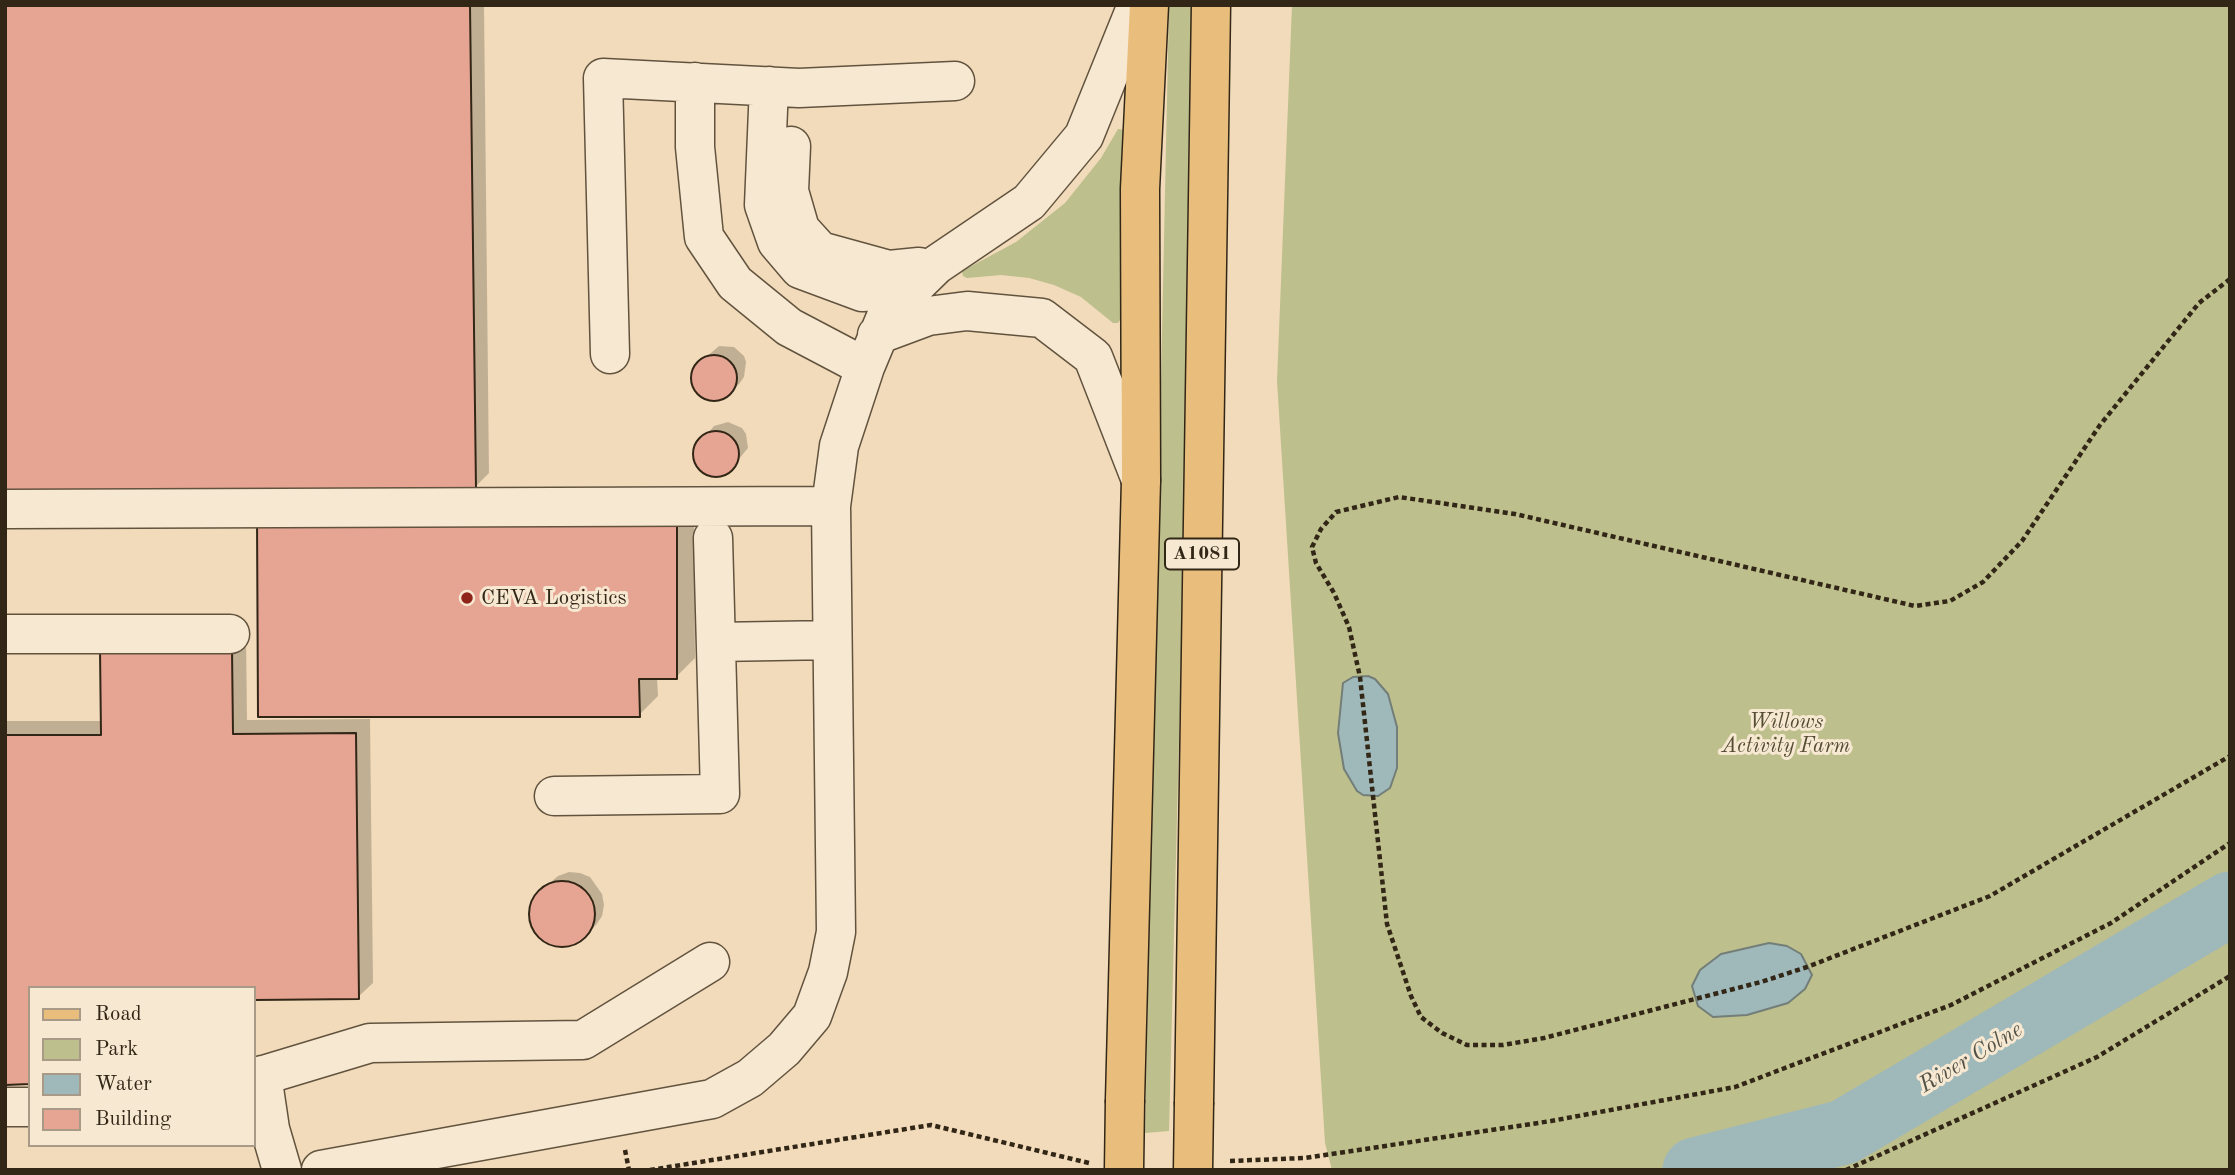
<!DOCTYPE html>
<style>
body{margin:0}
#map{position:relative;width:2235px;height:1175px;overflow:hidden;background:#f2dbba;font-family:"Old Standard TT",serif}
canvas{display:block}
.frame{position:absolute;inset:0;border:7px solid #322616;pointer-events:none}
.legend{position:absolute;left:28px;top:986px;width:228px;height:161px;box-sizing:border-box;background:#f7e8d2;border:2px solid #a89a87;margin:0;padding:9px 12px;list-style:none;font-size:21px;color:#322616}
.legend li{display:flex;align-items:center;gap:14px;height:35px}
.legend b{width:35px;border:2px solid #a89a87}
</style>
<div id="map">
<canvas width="2235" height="1175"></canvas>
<div class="frame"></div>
<ul class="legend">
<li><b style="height:9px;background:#e9be7d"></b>Road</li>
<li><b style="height:19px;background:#bdbf8d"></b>Park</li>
<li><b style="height:19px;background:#9fb8ba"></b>Water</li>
<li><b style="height:19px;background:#e6a593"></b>Building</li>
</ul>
</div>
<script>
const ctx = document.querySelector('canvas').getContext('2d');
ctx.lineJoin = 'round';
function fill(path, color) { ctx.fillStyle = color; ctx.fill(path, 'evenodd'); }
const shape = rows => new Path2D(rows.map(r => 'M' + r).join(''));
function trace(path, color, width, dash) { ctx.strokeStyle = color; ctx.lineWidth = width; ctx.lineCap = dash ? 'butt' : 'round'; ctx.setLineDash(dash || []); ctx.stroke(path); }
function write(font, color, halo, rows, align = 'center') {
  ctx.font = font + ' "Old Standard TT",serif'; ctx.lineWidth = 6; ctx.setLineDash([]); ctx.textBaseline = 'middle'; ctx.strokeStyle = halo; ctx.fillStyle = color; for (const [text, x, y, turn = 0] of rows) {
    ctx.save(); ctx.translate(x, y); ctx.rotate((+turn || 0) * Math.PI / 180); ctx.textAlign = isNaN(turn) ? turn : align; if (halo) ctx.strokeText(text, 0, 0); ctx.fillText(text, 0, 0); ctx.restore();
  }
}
fill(shape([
 [1169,5,1197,5,1190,306,1169,1131,1145,1133],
 [1292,5,2230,5,2230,1170,1332,1170,1325,1143,1277,381],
 [1118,129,1126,130,1124,243,1120,320,1118,323,1113,323,1081,297,1054,285,1029,278,1001,275,967,278,963,276,962,272,966,269,1016,242,1065,203,1101,158]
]), '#bdbf8d');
const water = shape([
 [1368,676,1375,679,1388,694,1397,727,1397,768,1390,788,1378,796,1363,795,1357,791,1344,769,1338,733,1343,683,1353,677,1368,676],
 [1769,943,1787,946,1801,954,1812,975,1805,989,1788,1003,1747,1015,1713,1017,1698,1006,1692,986,1700,970,1721,954,1769,943]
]);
fill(water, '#9fb8ba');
trace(water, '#737e78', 2);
fill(shape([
 [5,5,484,5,489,473,475,487],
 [719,346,734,347,744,356,746,362,744,377,739,384,729,394,717,399,702,396,693,384,693,372,696,366],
 [728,422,742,428,746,434,748,448,729,471,718,476,711,475,698,466,695,449,714,426],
 [694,500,695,658,676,677,657,677,658,696,639,715,260,715],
 [246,636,247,720,370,719,373,983,358,997,254,998,254,988,30,988,5,1083,5,721,103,721],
 [569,872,580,873,590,877,602,894,604,905,602,916,596,925,577,942,567,946,553,945,543,940,536,932,531,922,530,911,539,892,558,876]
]), '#0003');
trace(shape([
 [1695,1170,1844,1132,2230,904]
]), '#9fb8ba', 65);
const building = shape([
 [5,5,470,5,476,489,5,492,5,5],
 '691 378a23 23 0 1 1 46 0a23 23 0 1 1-46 0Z',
 '693 454a23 23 0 1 1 46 0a23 23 0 1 1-46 0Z',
 [257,518,677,518,677,679,639,679,640,717,258,717,257,518],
 [232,649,233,734,356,733,359,999,254,1000,254,988,30,988,30,1084,5,1085,5,735,101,735,100,650,232,649],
 '529 914a33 33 0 1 1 66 0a33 33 0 1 1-66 0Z'
]);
fill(building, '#e6a593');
trace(building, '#322616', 2);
const minor = shape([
 [695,82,695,147,704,237,735,283,789,327,865,367],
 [769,86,764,205,777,242,800,269,862,292,912,289],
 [791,146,789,191,800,229,820,251,889,270,919,267],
 [877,335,928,316,967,311,1042,318,1093,357,1141,480],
 [610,354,603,78,799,88,955,81],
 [5,509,831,506],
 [5,634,230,634],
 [716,642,832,640],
 [554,796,720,794,713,538],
 [262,1075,270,1129,282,1170],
 [254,1078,370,1043,583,1040,710,962],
 [5,1107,30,1107],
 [321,1170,712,1099,750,1078,784,1049,812,1016,828,972,836,932,831,506,839,446,865,367,888,312,936,265,1029,202,1084,136,1137,5]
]);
const major = shape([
 [1125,1100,1141,480,1140,189,1149,5],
 [1194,1102,1211,5]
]);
trace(minor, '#62533f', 41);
trace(major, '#322616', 41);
trace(shape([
 [2230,279,2199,303,2100,425,2022,541,1983,582,1950,601,1915,606,1515,514,1399,497,1336,512,1321,529,1312,547,1316,563,1334,593,1349,627,1360,677,1387,924,1411,996,1421,1017,1442,1033,1467,1045,1503,1045,1544,1038,1761,982,1807,967,1990,896,2230,756],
 [625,1150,629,1170],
 [1230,1161,1305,1158,1551,1121,1735,1087,1951,1005,2111,923,2230,843],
 [650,1170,931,1125,1089,1163],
 [1846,1170,2097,1057,2230,976]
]), '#322616', 4.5, [5, 3.5]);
trace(minor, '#f7e8d2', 38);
trace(major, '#e9be7d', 38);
const majorBridge = shape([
 [1124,1170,1125,1100],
 [1193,1170,1194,1102]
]);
trace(majorBridge, '#322616', 41, []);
trace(majorBridge, '#e9be7d', 38);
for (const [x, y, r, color] of [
 [467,598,7,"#8f2418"]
]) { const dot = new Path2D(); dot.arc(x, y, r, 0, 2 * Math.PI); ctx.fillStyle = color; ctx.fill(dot); trace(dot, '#f7e8d2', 2.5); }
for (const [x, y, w] of [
 [1202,554,74]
]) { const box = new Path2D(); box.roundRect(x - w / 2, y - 15.5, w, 31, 5); ctx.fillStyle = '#f7e8d2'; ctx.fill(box); trace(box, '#322616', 2); }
write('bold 19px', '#322616', null, [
 ["A1081",1202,554]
]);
write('21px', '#322616', '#f7e8d2', [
 ["CEVA Logistics",481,598]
], 'left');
write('italic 21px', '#554c34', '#f7e8d2', [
 ["Willows",1786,722],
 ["Activity Farm",1786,746]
]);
write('italic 23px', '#535247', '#f7e8d2', [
 ["River Colne",1971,1058,-31]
]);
</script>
